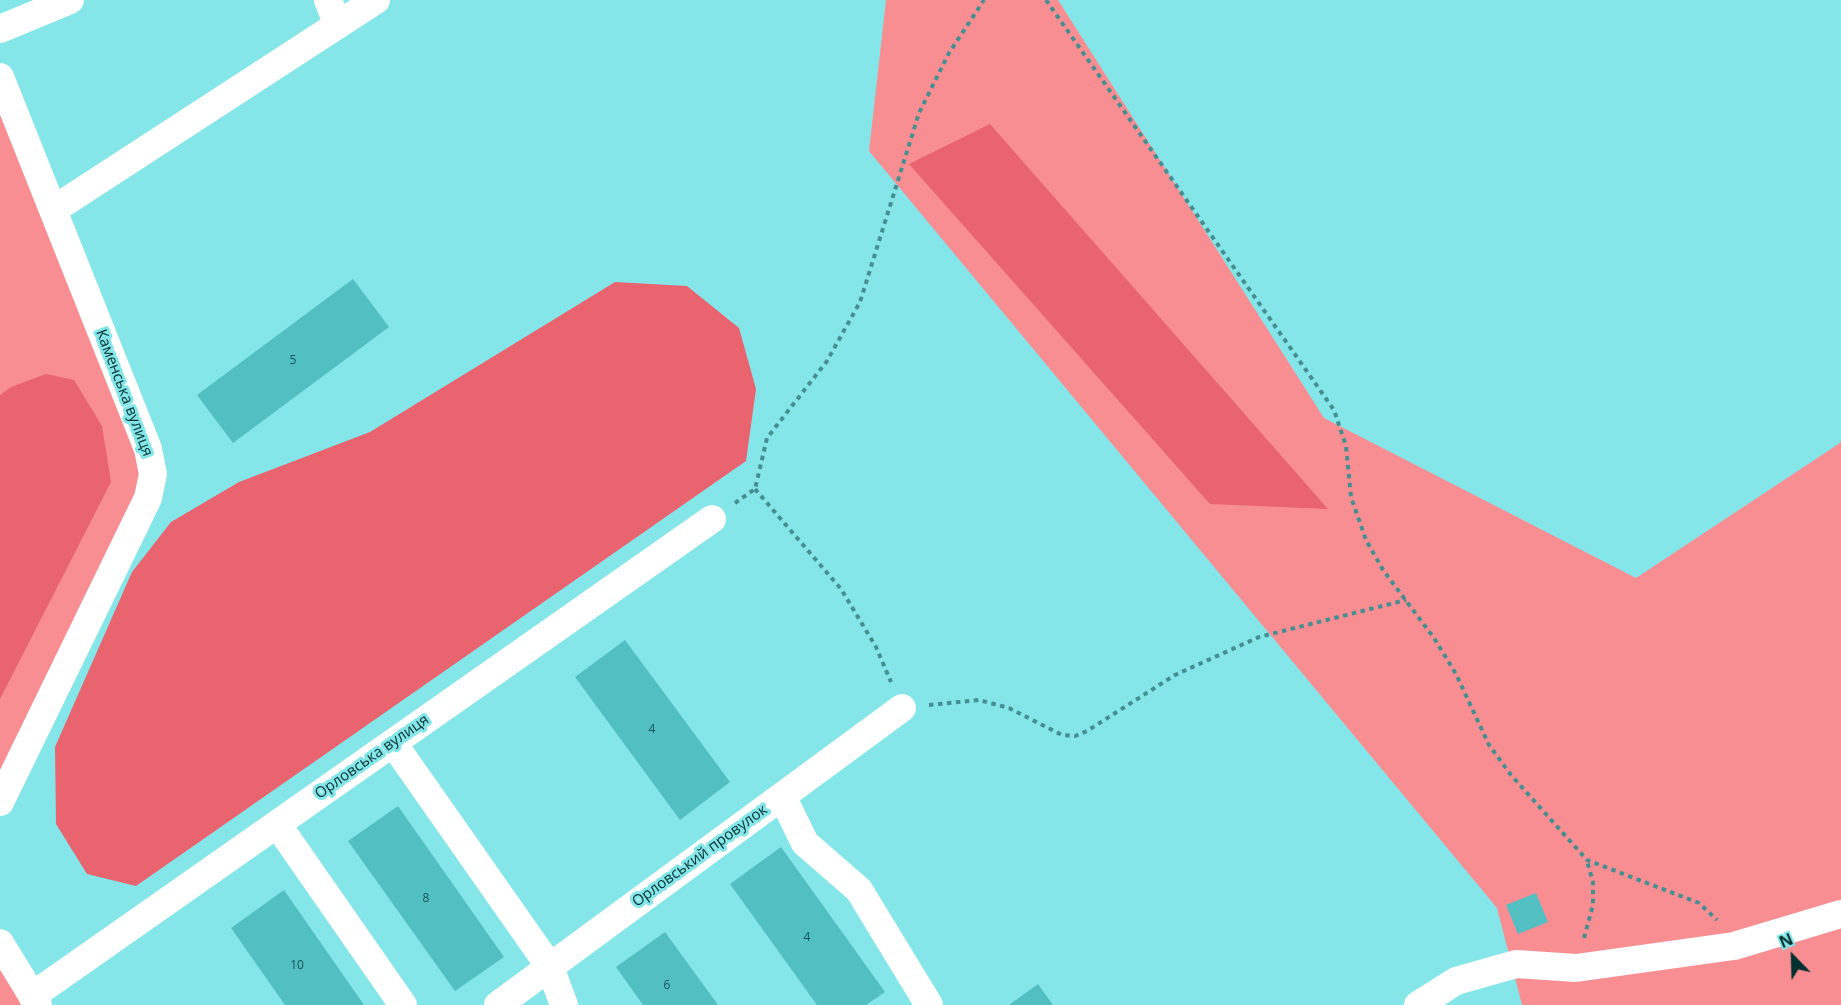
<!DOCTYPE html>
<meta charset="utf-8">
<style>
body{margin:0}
#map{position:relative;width:1841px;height:1005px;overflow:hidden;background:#85e6e9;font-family:"Open Sans",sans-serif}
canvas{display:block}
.north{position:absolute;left:1763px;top:927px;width:60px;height:60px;-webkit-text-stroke:4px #85e6e9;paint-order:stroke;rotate:337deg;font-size:16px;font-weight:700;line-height:24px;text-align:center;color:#023031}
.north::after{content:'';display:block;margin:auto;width:21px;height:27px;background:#023031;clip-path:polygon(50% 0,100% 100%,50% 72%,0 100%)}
</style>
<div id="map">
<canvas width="1841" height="1005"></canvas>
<div class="north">N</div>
</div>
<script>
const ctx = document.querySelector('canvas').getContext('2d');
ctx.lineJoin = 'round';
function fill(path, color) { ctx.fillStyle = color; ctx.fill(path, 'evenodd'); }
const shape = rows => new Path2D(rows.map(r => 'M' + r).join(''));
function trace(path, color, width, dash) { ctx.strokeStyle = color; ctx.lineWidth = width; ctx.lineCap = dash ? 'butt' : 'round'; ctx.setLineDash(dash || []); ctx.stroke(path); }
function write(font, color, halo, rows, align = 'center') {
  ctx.font = font + ' "Open Sans",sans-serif'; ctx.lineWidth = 6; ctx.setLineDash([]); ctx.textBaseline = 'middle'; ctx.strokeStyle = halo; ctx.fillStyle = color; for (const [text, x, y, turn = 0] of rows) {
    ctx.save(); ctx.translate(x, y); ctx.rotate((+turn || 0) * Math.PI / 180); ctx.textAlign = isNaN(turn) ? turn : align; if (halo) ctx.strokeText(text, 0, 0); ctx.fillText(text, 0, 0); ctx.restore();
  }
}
fill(shape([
 [886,0,1058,0,1324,418,1636,578,1840,443,1841,440,1841,1005,1522,1005,1497,908,869,151],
 [0,77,153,474,0,802],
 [0,943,38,1005,0,1005]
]), '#f88e92');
fill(shape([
 [990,124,1328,509,1210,504,909,164],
 [615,282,687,286,739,328,756,389,746,461,136,886,87,874,56,824,55,747,132,572,171,522,239,482,370,432],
 [46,374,74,380,102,426,111,482,0,699,0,395,11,387]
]), '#e9646f');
fill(shape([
 [353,279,389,327,233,443,197,395],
 [625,640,730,782,680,820,575,677],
 [398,806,504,957,455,991,348,841],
 [781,847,885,992,866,1005,817,1005,730,884],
 [284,890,364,1005,285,1005,231,928],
 [1536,893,1548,922,1518,934,1506,905],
 [665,932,718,1005,643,1005,616,967],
 [1038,984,1053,1005,1009,1005]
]), '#52bfc2');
trace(shape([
 [1046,0,1334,410,1346,446,1351,497,1366,540,1383,570,1434,638,1456,674,1489,745,1511,775,1587,860,1699,903,1717,920],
 [755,489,841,589,876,647,891,682],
 [735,503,755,489,767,438,827,361,860,302,919,113,949,53,984,0],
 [929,705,979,700,1009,708,1062,735,1075,736,1087,731,1175,675,1259,637,1406,600],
 [1584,938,1593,905,1593,882,1587,861]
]), '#468f91', 4, [4.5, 4.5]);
trace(shape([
 [328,0,338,25],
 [0,29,70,0],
 [0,77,148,449,153,474,148,498,0,802],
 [53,210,376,0],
 [393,743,550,967,564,1005],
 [782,796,805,843,859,890,929,1005],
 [277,824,403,1005],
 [0,943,38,1005],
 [32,996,712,519],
 [498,1005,902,708],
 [1418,1005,1456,981,1516,964,1576,968,1734,946,1841,914]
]), '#fff', 28);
write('12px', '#165455', null, [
 ["5",293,361],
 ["4",652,730],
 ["8",426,899],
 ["4",807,938],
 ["10",297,966],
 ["6",667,986]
]);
write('15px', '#023031', '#85e6e9', [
 ["Каменська вулиця",124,393,69],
 ["Орловська вулиця",372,757,-35],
 ["Орловський провулок",700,856,-36]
]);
</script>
